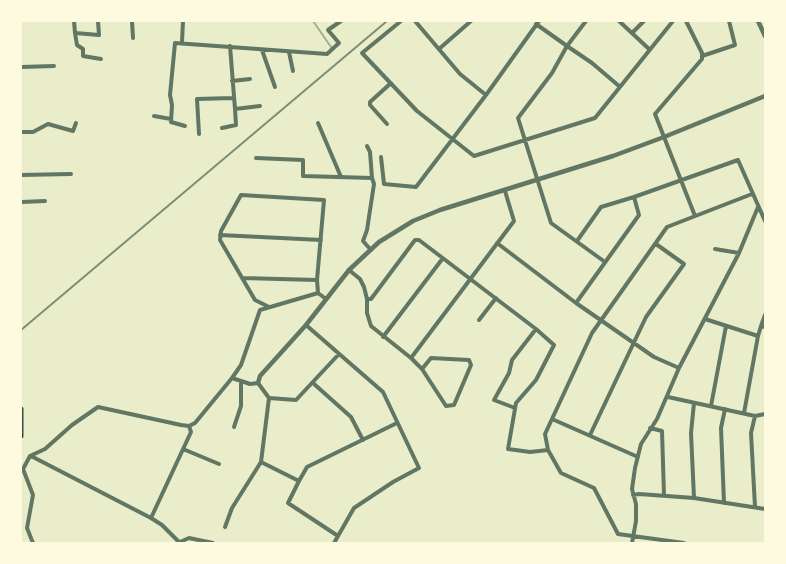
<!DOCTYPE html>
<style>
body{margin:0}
#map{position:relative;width:786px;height:564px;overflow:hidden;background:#e9edc9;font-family:Roboto,sans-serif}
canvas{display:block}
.frame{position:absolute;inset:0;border:22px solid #fefae0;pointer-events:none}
</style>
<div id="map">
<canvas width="786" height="564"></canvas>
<div class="frame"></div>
</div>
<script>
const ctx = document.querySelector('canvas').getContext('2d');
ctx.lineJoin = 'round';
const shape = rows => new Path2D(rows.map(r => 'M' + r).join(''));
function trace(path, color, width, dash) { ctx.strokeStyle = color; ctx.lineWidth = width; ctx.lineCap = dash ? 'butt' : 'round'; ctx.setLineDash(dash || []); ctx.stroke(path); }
trace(shape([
 [313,21,331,47]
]), '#a3b18a', 2);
trace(shape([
 [74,21,75,33,99,35,98,21],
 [132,21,133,38],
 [401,21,362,53,417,111,474,156,595,118,673,21],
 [415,21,460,74,486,95,539,21],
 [586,21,567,46,592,63,619,86],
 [619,21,649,49],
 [686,21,702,53,702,59,655,114,695,216],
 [536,24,567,46,552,73,518,118,551,223,605,262],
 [75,33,77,45,83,49,83,56,101,59],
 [632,33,644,21],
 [182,42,183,21],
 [230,46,235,109,260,106],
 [439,49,471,21],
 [262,50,275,87],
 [289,52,293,71],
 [702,56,735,45,729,21],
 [21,67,54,66],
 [232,81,250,79],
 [154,116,171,119],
 [318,123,341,177],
 [387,124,370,105,370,102,391,83],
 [185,126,171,122,172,105,170,95,175,43,327,54,339,43,328,30,341,21],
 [222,128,236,125,235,109],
 [21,132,33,132,48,124,73,131,76,123],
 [199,134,197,99,233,98],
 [367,146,370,152,372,178,374,184,367,230,363,241,371,250],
 [381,157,384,184,416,187,486,95],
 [256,158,303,160,303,176,372,178],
 [21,175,71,174],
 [21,202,45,201],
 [220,235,321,240],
 [577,241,601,207,634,197],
 [497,243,576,303,654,357,679,368],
 [715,249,739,253],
 [349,270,360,279,364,287,367,299,367,313,371,326,411,358,514,221,505,191],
 [242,278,317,280],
 [367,299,371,299,415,240,419,240,536,329,554,345,536,380,516,403,508,449,530,452,548,450],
 [576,303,639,215,634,197,738,160,765,221],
 [269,307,255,300,220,240,221,231,241,195,324,200,317,280,318,293,326,299],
 [705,319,758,336],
 [479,320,496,298],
 [306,325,383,392,419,468,393,482,354,508,334,543],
 [761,326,765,315],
 [383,337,443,258],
 [411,358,422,369,431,358,469,360,471,365,454,405,446,406,422,369],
 [232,378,250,384,258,383,269,398,261,462,299,481],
 [313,383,351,417,363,440],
 [668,397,755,416,765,414],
 [269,398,296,400,339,354],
 [711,406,726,326],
 [515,408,494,400,509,373,512,360,536,329],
 [744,413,758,336,761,326,765,327],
 [552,419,638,457],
 [234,427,241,406,241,382],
 [650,428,662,431,664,495],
 [590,435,646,317,684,264,656,244],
 [183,449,219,464],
 [31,456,151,518,162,525,180,543],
 [633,495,639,494,694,498,765,509],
 [694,498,691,433,694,403],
 [724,503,721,428,725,409],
 [755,507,751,433,755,416],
 [151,518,191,432,189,426],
 [225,527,232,508,261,462],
 [338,536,288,503,299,481,307,467,397,423],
 [180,542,189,538,213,543],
 [33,543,27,528,33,495,23,469,30,456,45,449,72,425,98,407,181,425,189,426,195,423,232,378,241,365,260,310,318,293],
 [632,543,636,521,636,504,632,489,635,468,641,444,657,419,679,368,739,253,758,207],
 [684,543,618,534,594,488,561,473,548,450,545,434,592,333,667,227,752,194]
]), '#617663', 4);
trace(shape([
 [758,21,765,36],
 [258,383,260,376,306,325,349,270,379,242,413,221,440,210,613,156,664,137,765,96]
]), '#617663', 4.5);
trace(shape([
 [21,409,21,436]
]), '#344e41', 5);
trace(shape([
 [21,330,387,21]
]), '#7c8e77', 2);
</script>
